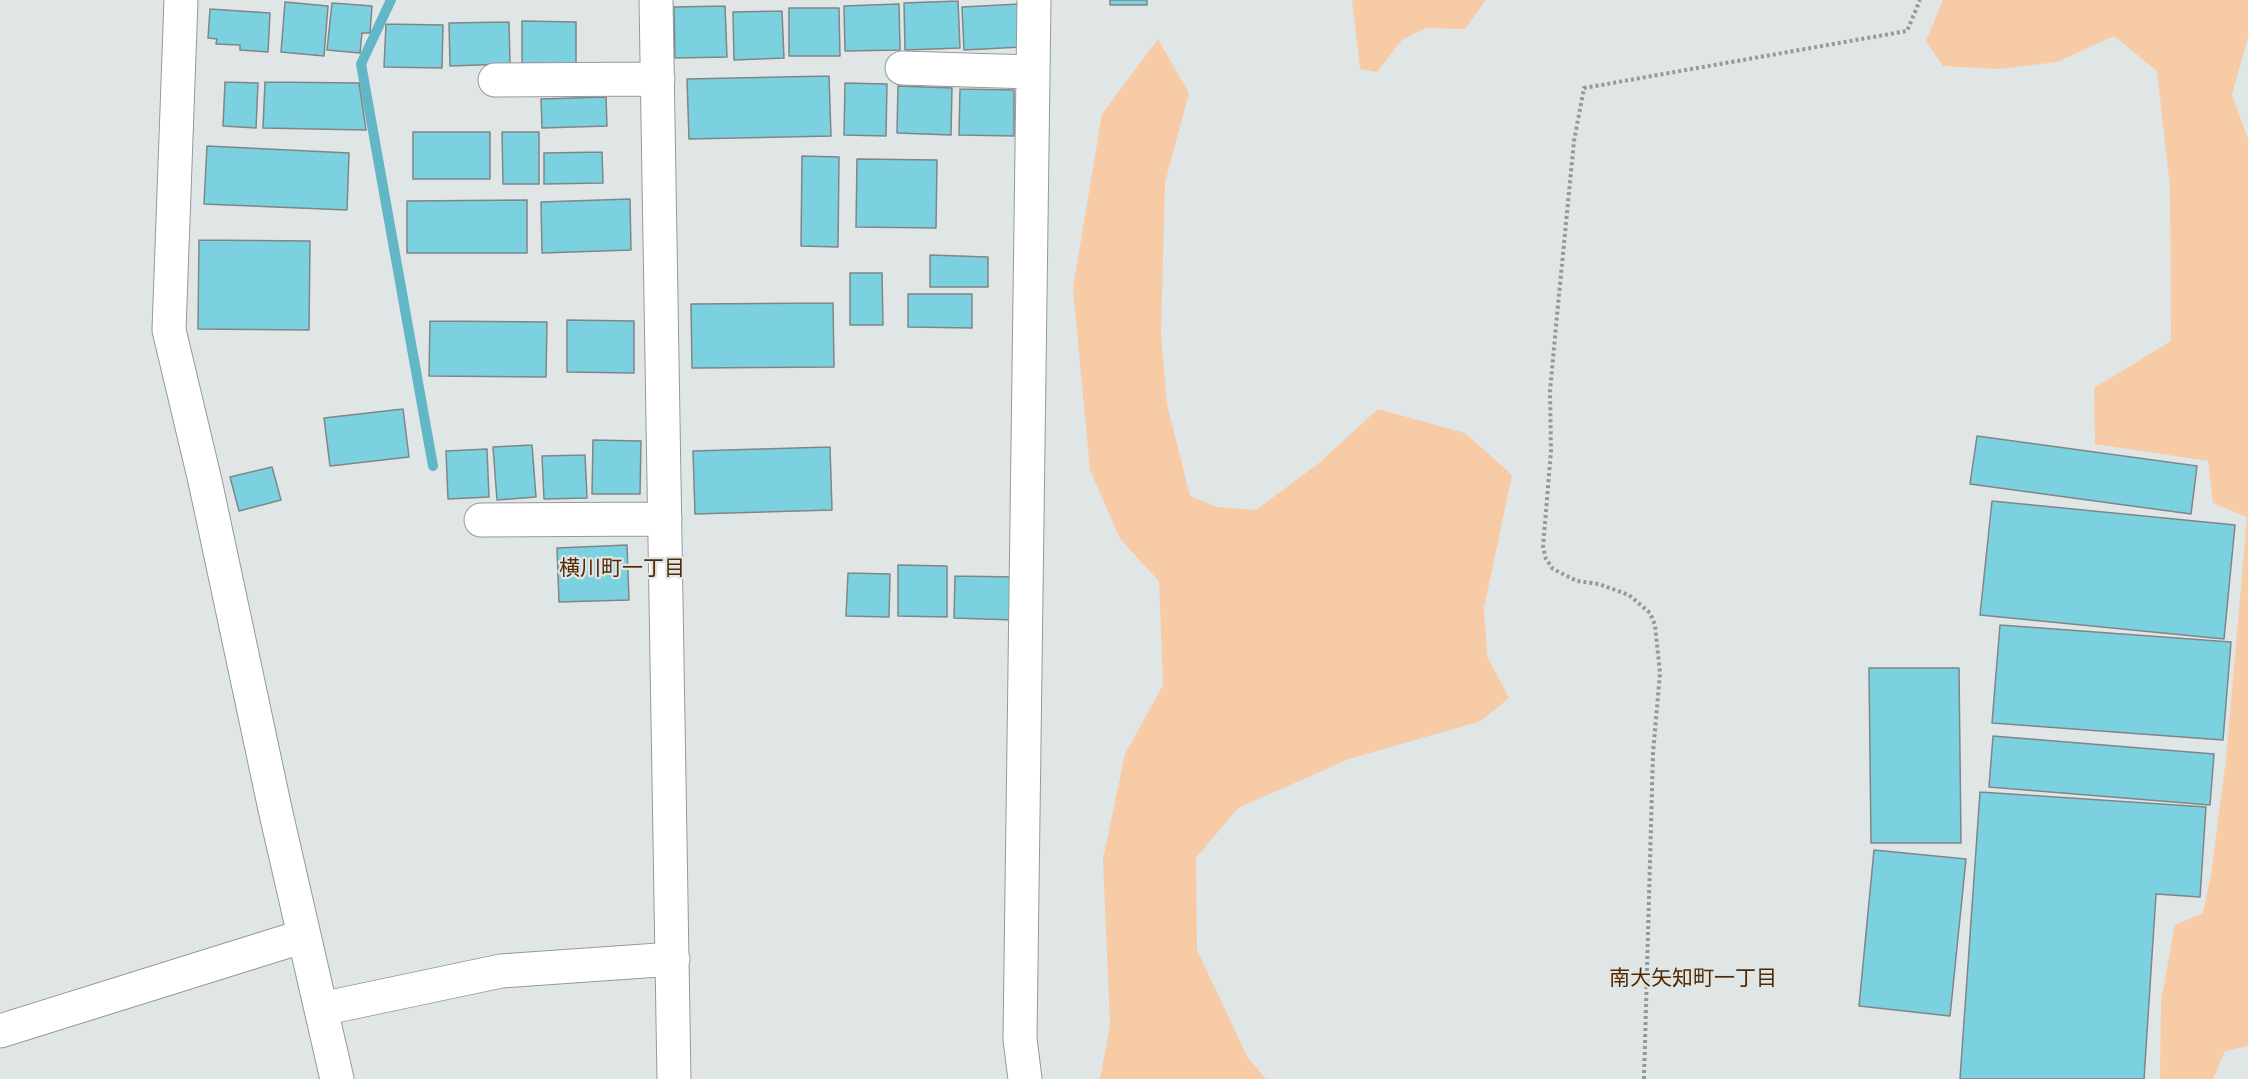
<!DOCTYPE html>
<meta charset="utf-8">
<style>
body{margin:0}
canvas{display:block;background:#e0e5e6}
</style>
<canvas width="2248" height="1079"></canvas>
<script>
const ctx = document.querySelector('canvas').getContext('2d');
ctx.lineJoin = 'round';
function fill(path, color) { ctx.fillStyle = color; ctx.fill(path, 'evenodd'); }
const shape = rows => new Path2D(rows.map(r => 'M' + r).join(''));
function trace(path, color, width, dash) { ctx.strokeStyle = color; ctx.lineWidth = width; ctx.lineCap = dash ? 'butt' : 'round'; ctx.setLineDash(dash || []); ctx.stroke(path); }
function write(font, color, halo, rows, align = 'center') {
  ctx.font = font + ' Montserrat,"Noto Sans JP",sans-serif'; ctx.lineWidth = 4.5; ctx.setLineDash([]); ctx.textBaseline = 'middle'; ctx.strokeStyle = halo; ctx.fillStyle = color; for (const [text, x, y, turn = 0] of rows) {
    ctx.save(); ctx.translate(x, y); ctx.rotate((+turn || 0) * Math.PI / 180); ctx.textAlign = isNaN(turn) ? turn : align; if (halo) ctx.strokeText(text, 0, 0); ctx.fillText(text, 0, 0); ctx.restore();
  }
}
fill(shape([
 [1352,0,1486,0,1465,29,1426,28,1402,40,1377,72,1360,69],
 [1943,0,2248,0,2248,37,2232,95,2248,139,2248,1046,2225,1051,2213,1079,2160,1079,2161,1001,2175,925,2203,913,2211,874,2226,760,2247,517,2213,503,2208,461,2095,444,2094,388,2171,341,2170,186,2157,71,2114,36,2057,62,1999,69,1943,66,1926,41],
 [1158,39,1189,93,1165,183,1161,335,1167,404,1190,496,1217,507,1256,510,1319,463,1378,409,1465,433,1512,475,1484,608,1487,656,1509,698,1481,721,1349,759,1238,808,1196,858,1197,950,1248,1058,1266,1079,1100,1079,1110,1024,1103,859,1125,754,1163,685,1159,581,1120,539,1090,470,1073,289,1102,114]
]), '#f8cba7');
trace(shape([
 [391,0,361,64,433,466]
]), '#62b7c6', 10);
const building = shape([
 [1110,0,1147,0,1147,5,1110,5,1110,0],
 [958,1,960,48,905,50,904,3,958,1],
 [285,2,328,6,324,56,281,52,285,2],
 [332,3,372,6,370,33,362,33,360,53,327,50,332,3],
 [899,4,900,50,845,51,844,6,899,4],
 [1020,4,1022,47,964,50,962,7,1020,4],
 [725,6,727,57,675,58,674,7,725,6],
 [789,8,839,8,840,56,789,56,789,8],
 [210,9,270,13,268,52,240,50,240,45,216,44,217,39,208,38,210,9],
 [782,11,784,58,734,60,733,12,782,11],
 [522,21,576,22,576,64,522,63,522,21],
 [509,22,510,64,450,66,449,23,509,22],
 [386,24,443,25,442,68,384,67,386,24],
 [829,76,831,136,689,139,687,79,829,76],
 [225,82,258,83,256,128,223,126,225,82],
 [265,82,359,83,366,130,263,128,265,82],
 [845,83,887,84,886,136,844,135,845,83],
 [898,86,952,88,951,135,897,133,898,86],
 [960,89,1014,90,1014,136,959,135,960,89],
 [606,97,607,126,542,128,541,99,606,97],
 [413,132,490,132,490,179,413,179,413,132],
 [502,132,539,132,539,184,503,184,502,132],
 [207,146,349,153,347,210,204,204,207,146],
 [602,152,603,183,544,184,544,153,602,152],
 [802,156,839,157,838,247,801,246,802,156],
 [857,159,937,160,936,228,856,227,857,159],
 [630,199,631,250,542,253,541,202,630,199],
 [527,200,527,253,407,253,407,201,527,200],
 [199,240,310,241,309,330,198,329,199,240],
 [930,255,988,257,988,287,930,287,930,255],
 [850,273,882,273,883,325,850,325,850,273],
 [908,294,972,294,972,328,908,327,908,294],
 [833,303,834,367,692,368,691,304,833,303],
 [567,320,634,321,634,373,567,372,567,320],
 [430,321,547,322,546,377,429,376,430,321],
 [403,409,409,457,330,466,324,418,403,409],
 [1977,436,2197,466,2191,514,1970,484,1977,436],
 [593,440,641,441,640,494,592,494,593,440],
 [532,445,536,497,497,500,493,447,532,445],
 [830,447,832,510,695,514,693,451,830,447],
 [487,449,489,497,448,499,446,451,487,449],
 [585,455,587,498,544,499,542,456,585,455],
 [272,467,281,500,239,511,230,477,272,467],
 [1992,501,2235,525,2224,639,1980,615,1992,501],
 [627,545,629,600,559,602,557,548,627,545],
 [898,565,947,566,947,617,898,616,898,565],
 [848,573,890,574,889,617,846,616,848,573],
 [955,576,1015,577,1014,620,954,618,955,576],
 [2000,625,2231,642,2223,740,1992,723,2000,625],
 [1869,668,1959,668,1961,843,1871,843,1869,668],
 [1993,736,2214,754,2210,805,1989,787,1993,736],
 [1980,792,2206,807,2200,897,2156,894,2144,1079,1960,1079,1980,792],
 [1874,850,1966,859,1950,1016,1859,1006,1874,850]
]);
fill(building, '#7cd1e0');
trace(building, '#808586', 1.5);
const minor = shape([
 [181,0,169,330,205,481,275,809,337,1079],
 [656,0,674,1079],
 [902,68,1032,72],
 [495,80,658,79],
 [481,520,665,519],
 [321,1009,501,971,673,959],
 [0,1031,304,936],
 [1025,1079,1020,1039,1034,0]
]);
trace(minor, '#959a9b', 35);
trace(shape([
 [1644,1079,1653,753,1660,673,1655,625,1650,613,1629,595,1599,584,1577,581,1553,569,1546,559,1543,547,1551,451,1550,391,1558,305,1574,141,1584,88,1907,31,1920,0]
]), '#96999a', 4, [3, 3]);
trace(minor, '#fff', 33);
write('21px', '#532a00', '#e0e5e6', [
 ["横川町一丁目",622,569],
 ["南大矢知町一丁目",1693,979]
]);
</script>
